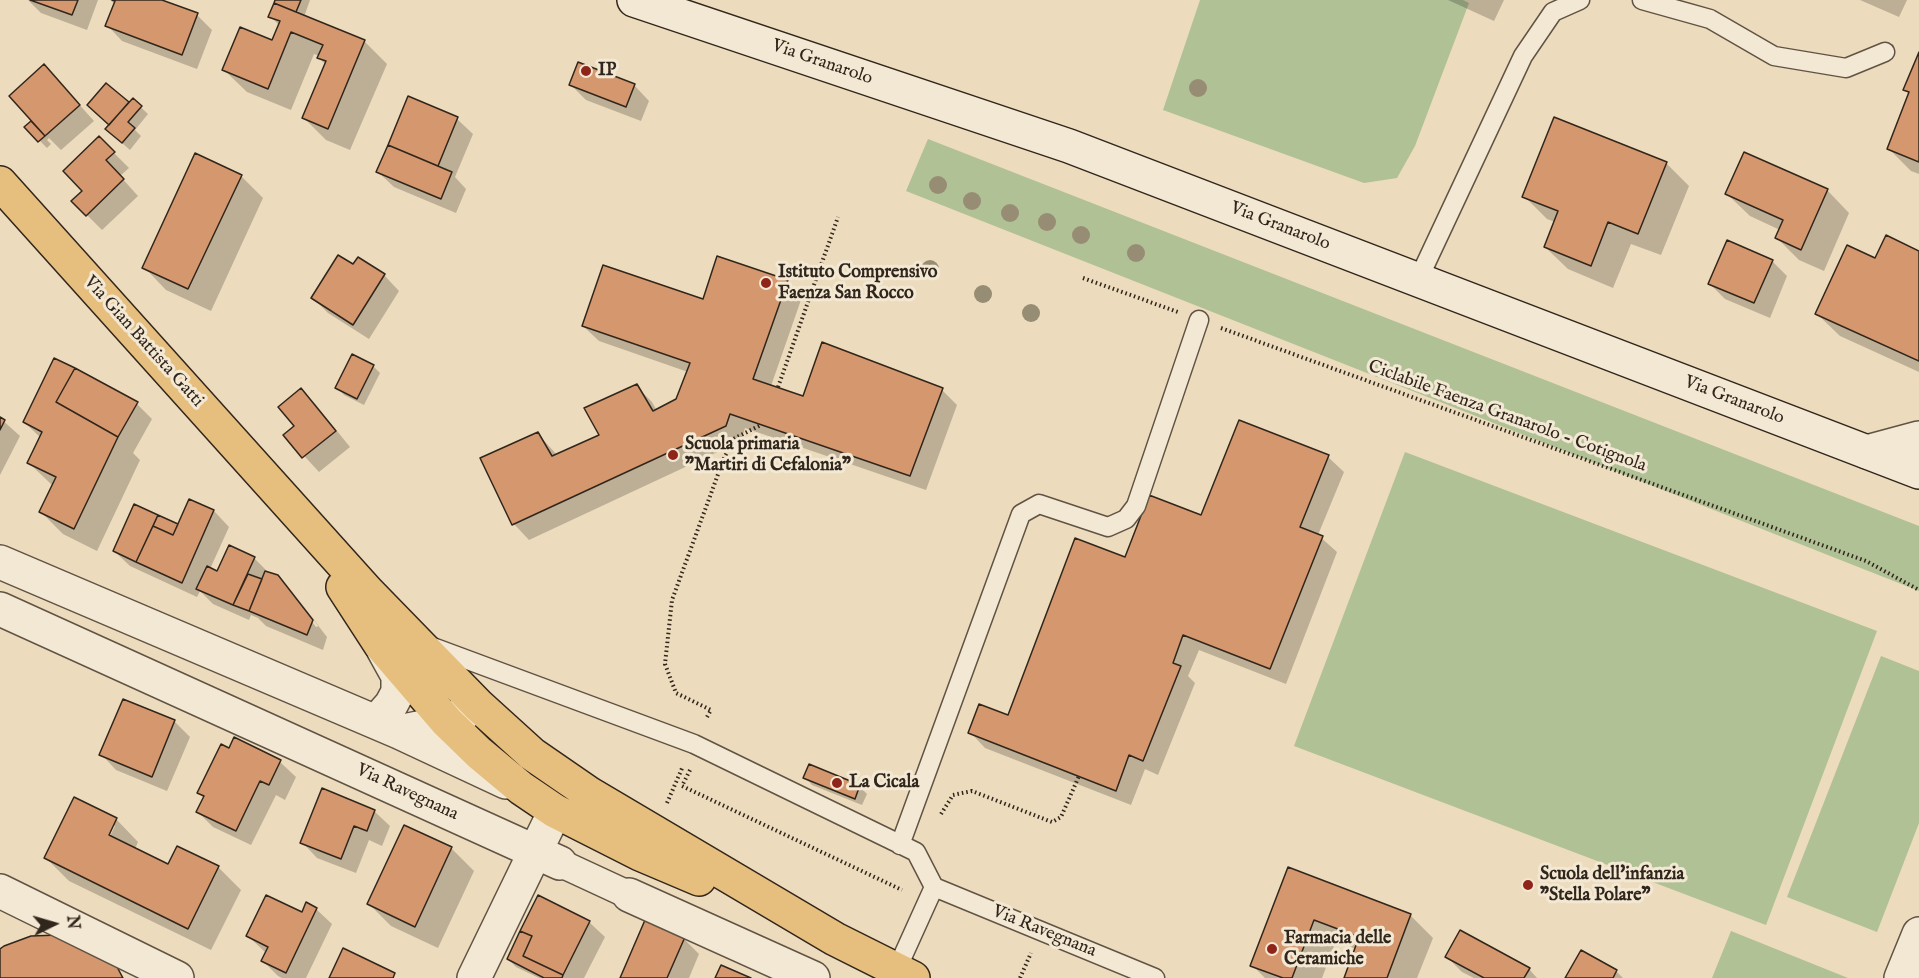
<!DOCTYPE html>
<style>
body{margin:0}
#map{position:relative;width:1919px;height:978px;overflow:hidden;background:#ecdbbc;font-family:"IM FELL English",serif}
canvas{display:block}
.north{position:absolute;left:24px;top:894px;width:60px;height:60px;-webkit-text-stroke:4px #f3e8d3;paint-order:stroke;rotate:85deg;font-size:16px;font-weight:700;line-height:24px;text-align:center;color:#31261c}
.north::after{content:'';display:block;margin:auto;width:21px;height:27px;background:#31261c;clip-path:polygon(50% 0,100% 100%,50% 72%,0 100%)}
</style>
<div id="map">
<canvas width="1919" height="978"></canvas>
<div class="north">N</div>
</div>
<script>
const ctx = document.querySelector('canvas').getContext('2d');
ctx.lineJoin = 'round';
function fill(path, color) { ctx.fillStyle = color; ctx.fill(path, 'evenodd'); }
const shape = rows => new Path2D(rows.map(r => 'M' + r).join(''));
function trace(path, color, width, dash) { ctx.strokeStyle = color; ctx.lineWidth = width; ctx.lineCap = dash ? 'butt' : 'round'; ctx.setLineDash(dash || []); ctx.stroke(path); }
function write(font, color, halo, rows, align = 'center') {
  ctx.font = font + ' "IM FELL English",serif'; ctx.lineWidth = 6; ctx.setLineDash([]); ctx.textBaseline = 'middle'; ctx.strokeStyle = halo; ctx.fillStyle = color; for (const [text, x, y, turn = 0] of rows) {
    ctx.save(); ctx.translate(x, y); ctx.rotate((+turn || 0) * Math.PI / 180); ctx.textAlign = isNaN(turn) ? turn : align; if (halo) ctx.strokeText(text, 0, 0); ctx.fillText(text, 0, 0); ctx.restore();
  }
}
fill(shape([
 [1200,0,1463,0,1469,3,1415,146,1397,178,1364,183,1163,110],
 [928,139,1919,526,1919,591,906,191],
 [1405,452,1877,631,1766,925,1294,746],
 [1881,656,1919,671,1919,823,1877,932,1787,897],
 [1731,931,1848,978,1712,978]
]), '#b1c196');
fill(shape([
 [28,0,98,0,87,30,41,13],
 [110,0,158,0,197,15,212,30,197,69,122,41,107,25,115,4],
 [277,0,310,0,304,17,364,41,387,64,350,150,326,140,304,118,326,65,319,58,320,56,314,54,291,110,247,92,224,70,273,42,280,26,270,16],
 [1448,0,1504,0,1494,21],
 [1860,0,1907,0,1899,17],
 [1919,56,1919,174,1911,171,1889,149,1910,95,1905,90],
 [59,82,94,121,61,150,49,138,47,140,51,144,47,148,26,127,33,121],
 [107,85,129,104,133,100,148,114,135,130,141,136,130,150,114,136,111,125],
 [571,85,634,85,649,101,641,121,586,100],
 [409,98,457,119,473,134,455,177,466,189,456,213,394,187,378,172],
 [99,138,129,168,120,176,138,196,102,230,73,201,84,191],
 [1666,163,1689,186,1661,255,1631,244,1613,288,1568,269,1545,247,1555,222,1547,219,1524,196],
 [241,176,263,198,211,311,166,290,144,267],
 [1827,190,1849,213,1824,271,1799,260,1777,238,1780,230,1750,216,1727,194],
 [1919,252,1919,372,1840,336,1817,314,1876,260],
 [1772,261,1787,276,1770,318,1725,299,1710,284],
 [353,266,384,275,399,291,369,339,328,313,313,298],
 [787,281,802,297,771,386,804,398,942,390,957,405,926,490,745,428,741,441,529,540,514,524,482,459,538,434,557,455,601,436,636,386,652,402,657,411,677,400,688,372,599,341,583,326,704,301],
 [373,366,380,373,364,405,344,395,337,387],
 [301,390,316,405,350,447,319,472,285,435,296,426],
 [137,404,152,419,133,453,140,460,97,551,63,534,41,512,53,486,29,463,41,438,24,422],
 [0,418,20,436,0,475],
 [1328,457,1344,472,1318,535,1337,552,1286,684,1199,650,1188,676,1195,683,1158,775,1145,769,1131,805,985,748,970,732,1009,717,1126,559,1202,517],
 [190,501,214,511,229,527,210,569,218,573,254,558,269,573,277,577,289,589,286,589,316,627,319,626,293,593,327,637,323,650,266,626,258,618,251,615,249,620,213,604,200,591,197,597,130,566,114,551,134,506,178,526],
 [124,700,175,722,190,737,167,791,116,770,101,754],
 [235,739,280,762,296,777,285,800,276,795,251,845,213,827,198,812,204,798,199,793,230,750],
 [805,777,859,786,867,794,862,805,812,785],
 [374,811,390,826,382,846,369,840,356,873,317,858,302,842],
 [116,819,138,842,135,849,169,866,218,867,241,890,211,950,69,881,46,858],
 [111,826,115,826,107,842],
 [451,848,474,871,438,948,391,926,369,904],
 [1288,869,1410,915,1433,938,1417,978,1345,978,1356,949,1336,941,1322,978,1265,978,1252,965],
 [316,909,332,924,306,978,282,978,278,976,263,961,266,953,248,936],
 [589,922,605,937,584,978,539,978,516,967,508,959],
 [684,939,699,954,689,978,621,978],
 [1581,952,1616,971,1623,978,1567,978],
 [1447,957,1529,969,1537,978,1474,978,1462,972]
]), '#0003');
const building = shape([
 [30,0,78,0,72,15,30,0],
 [112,0,162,0,198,13,182,55,105,26,115,1,112,0],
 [275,0,301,0,296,12,274,3,275,0],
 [274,3,365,40,328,129,302,118,326,61,317,58,323,45,291,32,268,89,222,70,240,27,272,40,280,21,268,17,274,3],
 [1919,52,1919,162,1887,149,1909,92,1903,90,1919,52],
 [578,62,635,84,626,107,569,85,578,62],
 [44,64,80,105,45,136,9,96,44,64],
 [106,83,129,102,109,125,87,105,106,83],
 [408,96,458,117,438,166,388,145,408,96],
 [133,98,142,106,128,122,135,128,122,143,105,129,133,98],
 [1554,117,1667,162,1638,234,1608,222,1591,266,1544,247,1558,211,1522,197,1554,117],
 [31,121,45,136,38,142,24,127,31,121],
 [99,136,115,152,106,160,124,179,86,216,71,201,82,191,63,171,99,136],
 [388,145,452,172,441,199,376,172,388,145],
 [1744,152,1828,189,1801,250,1775,238,1783,220,1725,194,1744,152],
 [195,153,242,175,188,289,142,268,195,153],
 [1886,235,1919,251,1919,361,1815,314,1847,245,1875,258,1886,235],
 [1727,240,1773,260,1754,303,1708,284,1727,240],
 [338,255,353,264,358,257,385,274,353,325,311,298,338,255],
 [717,256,788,280,753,379,803,396,822,342,943,388,910,476,730,414,726,426,512,525,480,458,538,432,552,456,599,435,584,408,637,384,653,411,676,399,690,363,582,326,603,265,703,299,717,256],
 [352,354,374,365,357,399,335,388,352,354],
 [54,358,75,368,56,402,118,437,74,529,39,512,56,477,27,463,42,432,23,422,54,358],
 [75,368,138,402,118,437,56,402,75,368],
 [301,388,336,431,302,458,283,435,294,426,278,407,301,388],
 [0,417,5,420,0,430,0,417],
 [1239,420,1329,455,1300,527,1323,536,1270,669,1183,635,1173,663,1181,666,1143,761,1129,755,1116,791,968,733,979,704,1008,715,1075,538,1125,557,1149,495,1201,515,1239,420],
 [189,499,214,510,182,583,136,562,153,526,173,535,189,499],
 [134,504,158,515,136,562,113,551,134,504],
 [158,515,178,524,173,535,153,526,158,515],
 [229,545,255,557,233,605,196,589,207,566,217,571,229,545],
 [265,571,278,575,313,620,307,635,249,611,265,571],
 [248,574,262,579,249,611,233,605,248,574],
 [123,699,175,720,152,777,99,755,123,699],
 [234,737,281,760,269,785,260,781,236,831,196,812,204,796,197,793,221,744,229,748,234,737],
 [809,764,860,785,855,799,803,778,809,764],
 [322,788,375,810,367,831,354,826,341,859,300,843,322,788],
 [74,797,117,818,109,835,168,864,177,846,219,866,188,929,44,858,74,797],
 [404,825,452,847,415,927,367,904,404,825],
 [1288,867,1411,914,1387,978,1344,978,1359,937,1314,920,1292,978,1283,978,1250,966,1288,867],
 [266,895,302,912,306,902,317,908,286,973,261,961,268,947,246,936,266,895],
 [538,895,590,921,563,975,523,956,532,936,520,931,538,895],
 [645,920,685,937,667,978,620,978,645,920],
 [1460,930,1530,968,1524,978,1484,978,1445,957,1460,930],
 [520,931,532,936,523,956,563,975,562,978,544,978,507,959,520,931],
 [59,935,116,965,123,978,0,978,0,949,4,946,31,936,59,935],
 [343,948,395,973,393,978,329,978,343,948],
 [1581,950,1617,970,1613,978,1565,978,1581,950],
 [721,965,751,978,715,978,721,965]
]);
fill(building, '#d5976e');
trace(building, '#31261c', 1.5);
const service = shape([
 [1642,0,1710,19,1774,56,1846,68,1885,52],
 [1418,280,1523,56,1553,12,1580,0],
 [430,646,694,744,916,852,934,887,1155,978],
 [900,845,1021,514,1039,504,1108,527,1126,519,1136,506,1199,320],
 [896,971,934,887]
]);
const pedestrian = shape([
 [560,863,629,895]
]);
const minor = shape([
 [1867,452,1919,438],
 [0,562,399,732,447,722,469,710],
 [0,609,560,863],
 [376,722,391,705,398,692,398,676,383,649],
 [399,732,506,782],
 [0,891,177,978],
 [629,895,813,978],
 [474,978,555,811],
 [1901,978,1919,934]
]);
const secondary = shape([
 [634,0,1069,146,1919,472]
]);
const primary = shape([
 [0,183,367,591,478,705,532,754,590,794,835,939,913,978],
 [343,587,380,644,447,722,479,753,521,788,555,811,640,854,699,879]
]);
trace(service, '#605344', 21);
trace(pedestrian, '#605344', 30);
trace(minor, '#605344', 36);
trace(secondary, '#31261c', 36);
trace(primary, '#31261c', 36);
trace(shape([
 [1083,278,1178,312],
 [1221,328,1866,561,1919,590],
 [778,387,838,217],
 [707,717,711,710,676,693,665,664,672,600,724,458,735,438,761,425],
 [690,770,682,786,902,890],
 [667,803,683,766],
 [941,814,953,795,972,791,1052,822,1061,817,1079,776],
 [1020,978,1031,953]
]), '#31261c', 4, [1.5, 3]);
trace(service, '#f3e8d3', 18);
trace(pedestrian, '#f3e8d3', 27);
trace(minor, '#f3e8d3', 33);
trace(secondary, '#f3e8d3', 33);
trace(primary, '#e6be7e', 33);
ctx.fillStyle = '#978d74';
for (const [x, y] of [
 [1198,88],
 [938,185],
 [972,201],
 [1010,213],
 [1047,222],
 [1081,235],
 [1136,253],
 [930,269],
 [983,294],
 [1031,313]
]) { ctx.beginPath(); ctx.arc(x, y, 9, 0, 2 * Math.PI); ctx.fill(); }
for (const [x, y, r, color] of [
 [586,71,6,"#8f2418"],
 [766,283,6,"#8f2418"],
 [673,455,6,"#8f2418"],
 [837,783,6,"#8f2418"],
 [1528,885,6,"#8f2418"],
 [1272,949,6,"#8f2418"]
]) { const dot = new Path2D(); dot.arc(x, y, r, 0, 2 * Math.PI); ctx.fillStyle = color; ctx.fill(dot); trace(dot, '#f3e8d3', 2); }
write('18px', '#31261c', '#f3e8d3', [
 ["Via Granarolo",822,63,19],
 ["Via Granarolo",1280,227,21],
 ["Via Gian Battista Gatti",143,342,48],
 ["Via Granarolo",1734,401,21],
 ["Ciclabile Faenza Granarolo - Cotignola",1507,417,20],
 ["Via Ravegnana",407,793,25],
 ["Via Ravegnana",1044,932,22]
]);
write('bold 18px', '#31261c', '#f3e8d3', [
 ["IP",598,71],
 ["Istituto Comprensivo",778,273],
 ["Faenza San Rocco",778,294],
 ["Scuola primaria",685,445],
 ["\"Martiri di Cefalonia\"",685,466],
 ["La Cicala",849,783],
 ["Scuola dell'infanzia",1540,875],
 ["\"Stella Polare\"",1540,896],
 ["Farmacia delle",1284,939],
 ["Ceramiche",1284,960]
], 'left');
</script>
